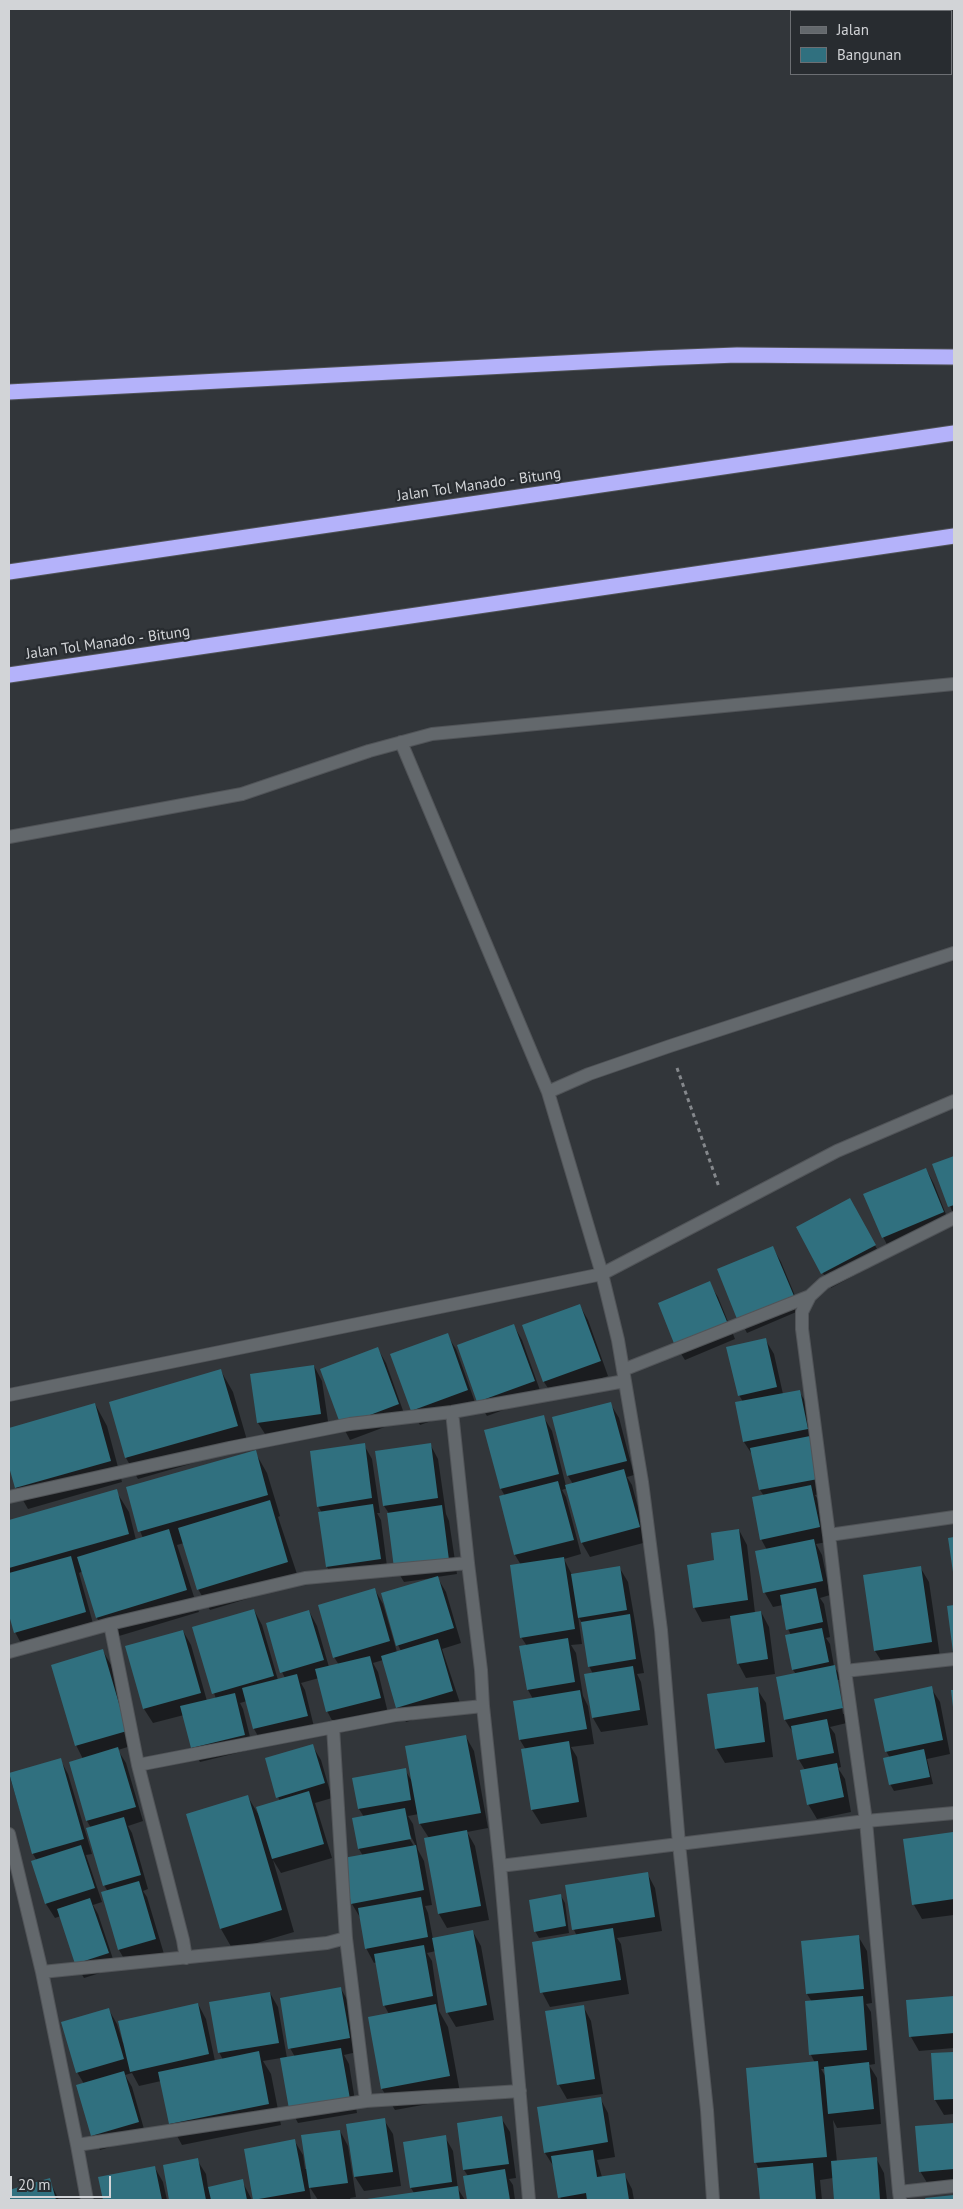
<!DOCTYPE html>
<style>
body{margin:0}
#map{position:relative;width:963px;height:2209px;overflow:hidden;background:#32363a;font-family:"PT Sans",sans-serif}
canvas{display:block}
.frame{position:absolute;inset:0;border:10px solid #d2d4d7;pointer-events:none}
.legend{position:absolute;left:790px;top:10px;width:162px;height:65px;box-sizing:border-box;background:#282c30;border:1px solid #6c6f73;margin:0;padding:6px 9px;list-style:none;font-size:15px;color:#d2d4d7}
.legend li{display:flex;align-items:center;gap:10px;height:25px}
.legend b{width:25px;border:1px solid #6c6f73}
.scale{position:absolute;left:10px;top:2176px;width:101px;height:22px;box-sizing:border-box;border:2px solid #d2d4d7;border-top:0;padding-left:6px;font-size:15px;line-height:18px;white-space:nowrap;color:#d2d4d7;-webkit-text-stroke:4px #282c30;paint-order:stroke}
</style>
<div id="map">
<canvas width="963" height="2209"></canvas>
<div class="frame"></div>
<ul class="legend">
<li><b style="height:6px;background:#63686c"></b>Jalan</li>
<li><b style="height:14px;background:#30707f"></b>Bangunan</li>
</ul>
<div class="scale">20 m</div>
</div>
<script>
const ctx = document.querySelector('canvas').getContext('2d');
ctx.lineJoin = 'round';
function fill(path, color) { ctx.fillStyle = color; ctx.fill(path, 'evenodd'); }
const shape = rows => new Path2D(rows.map(r => 'M' + r).join(''));
function trace(path, color, width, dash) { ctx.strokeStyle = color; ctx.lineWidth = width; ctx.lineCap = dash ? 'butt' : 'round'; ctx.setLineDash(dash || []); ctx.stroke(path); }
function write(font, color, halo, rows, align = 'center') {
  ctx.font = font + ' "PT Sans",sans-serif'; ctx.lineWidth = 4.5; ctx.setLineDash([]); ctx.textBaseline = 'middle'; ctx.strokeStyle = halo; ctx.fillStyle = color; for (const [text, x, y, turn = 0] of rows) {
    ctx.save(); ctx.translate(x, y); ctx.rotate((+turn || 0) * Math.PI / 180); ctx.textAlign = isNaN(turn) ? turn : align; if (halo) ctx.strokeText(text, 0, 0); ctx.fillText(text, 0, 0); ctx.restore();
  }
}
fill(shape([
 [954,1158,954,1216,934,1165],
 [926,1169,934,1184,951,1227,891,1252,883,1237],
 [858,1214,883,1260,831,1288,798,1227],
 [773,1248,781,1262,801,1310,747,1333,739,1318],
 [709,1283,718,1297,735,1339,685,1360,676,1346],
 [580,1306,588,1320,608,1376,553,1396,544,1382,524,1326],
 [514,1326,522,1340,542,1396,487,1416,478,1402],
 [447,1335,456,1349,476,1405,420,1425,412,1410],
 [765,1339,774,1354,783,1394,799,1391,808,1406,825,1493,815,1495,819,1501,827,1542,816,1544,822,1555,830,1595,820,1598,824,1604,830,1637,826,1638,830,1644,834,1666,843,1681,851,1722,830,1727,835,1734,841,1767,838,1768,845,1779,851,1812,817,1819,808,1804,805,1770,799,1760,794,1734,785,1720,796,1674,793,1670,791,1635,788,1629,783,1605,773,1607,765,1593,756,1552,767,1550,761,1539,764,1496,760,1490,753,1456,744,1442,737,1403,743,1402,739,1395],
 [837,1680,839,1680,846,1714,843,1714],
 [378,1349,386,1363,406,1419,350,1440,342,1425],
 [314,1366,322,1381,329,1428,267,1437,258,1423],
 [221,1371,233,1392,249,1447,138,1479,126,1458],
 [610,1403,619,1418,634,1475,627,1477,632,1485,647,1542,590,1557,582,1543,567,1488,562,1490,566,1497,581,1554,564,1559,572,1575,619,1567,628,1582,644,1673,637,1674,641,1682,648,1725,601,1732,593,1718,593,1674,589,1666,582,1623,578,1616,582,1644,571,1645,576,1653,583,1696,588,1706,594,1744,571,1747,577,1757,587,1817,541,1824,532,1810,526,1750,520,1740,533,1699,528,1690,527,1646,521,1637,521,1565,515,1555,500,1497,505,1496,501,1489,486,1431,543,1416,552,1431,566,1486,573,1484,568,1476,553,1418],
 [95,1404,107,1426,122,1482,28,1509,16,1488,9,1463,9,1429],
 [430,1444,438,1459,446,1514,449,1521,457,1574,437,1577,446,1592,461,1643,442,1649,461,1706,406,1722,397,1707,383,1660,373,1663,378,1672,388,1713,335,1726,327,1711,319,1678,301,1683,305,1690,315,1731,262,1743,254,1729,247,1701,240,1703,243,1709,253,1749,200,1762,192,1748,184,1715,153,1723,144,1709,126,1647,183,1631,191,1645,207,1701,216,1699,193,1628,254,1610,262,1625,278,1680,285,1678,282,1672,309,1611,317,1626,329,1667,339,1665,334,1657,375,1590,383,1604,397,1652,401,1651,398,1645,433,1578,404,1582,395,1567,388,1512,384,1506],
 [364,1445,372,1459,380,1513,377,1513,381,1520,388,1574,335,1581,327,1567,322,1513,318,1506],
 [255,1452,267,1473,280,1516,278,1517,300,1583,210,1610,198,1589,184,1543,177,1545,199,1612,109,1639,97,1618,83,1571,79,1573,94,1627,23,1647,15,1632,9,1610,9,1521,116,1491,129,1512,136,1540,143,1538,140,1531],
 [739,1530,747,1545,755,1613,761,1612,769,1627,775,1674,746,1678,738,1663,732,1618,702,1622,694,1607,715,1562],
 [920,1567,929,1582,940,1657,884,1665,875,1651],
 [103,1651,111,1665,134,1745,118,1750,126,1763,143,1821,128,1826,132,1833,148,1889,143,1891,147,1897,164,1954,127,1964,119,1950,103,1893,108,1892,104,1885,91,1828,87,1821,83,1759,76,1745],
 [931,1688,940,1702,950,1754,927,1759,933,1784,894,1791,890,1784,890,1758,886,1751],
 [757,1689,766,1703,773,1757,725,1763,716,1748],
 [466,1737,474,1751,488,1828,467,1832,475,1846,489,1920,447,1928,439,1914,429,1838,420,1824,419,1814,408,1816,413,1824,418,1850,424,1861,432,1905,425,1906,428,1913,433,1939,473,1932,481,1946,494,2020,456,2027,447,2012,436,1951,427,1953,432,1961,439,2011,448,2027,461,2098,395,2110,382,2089,369,2018,389,2014,384,2005,377,1962,374,1963,366,1948,361,1919,352,1904,344,1859,363,1856,359,1849,353,1819,364,1817,359,1809,354,1779,405,1770,413,1783],
 [409,1833,416,1846,414,1846,407,1835],
 [312,1745,321,1760,332,1798,315,1803,332,1858,281,1873,273,1860,294,1932,233,1950,221,1929,248,1797,260,1817,280,1801,278,1797],
 [60,1759,68,1774,92,1854,86,1855,102,1902,93,1905,98,1914,116,1968,84,1978,76,1964,61,1916,55,1918,46,1904,32,1862,37,1861,33,1854,9,1774],
 [953,1833,954,1836,954,1915,922,1919,914,1905,904,1840],
 [647,1873,655,1888,662,1931,617,1938,621,1944,629,1994,550,2007,542,1992,577,1936,574,1930],
 [561,1896,565,1903,569,1933,539,1938,535,1931],
 [858,1936,867,1951,872,2003,866,2004,871,2012,875,2064,869,2065,877,2078,881,2124,837,2128,833,2120,837,2162,876,2158,884,2173,887,2200,836,2200,833,2178,820,2180,822,2200,761,2200,758,2167,756,2163,748,2069,815,2063,811,2055,812,2002,807,1994,802,1942],
 [821,2069,825,2069,826,2077],
 [341,1989,349,2003,357,2052,344,2055,349,2064,357,2113,298,2123,290,2108,281,2058,263,2061,271,2074,281,2125,182,2145,170,2123,161,2081,139,2086,132,2073,125,2075,132,2087,146,2136,100,2150,92,2135,84,2084,77,2072,109,2010,117,2024,123,2043,198,2004,206,2019,215,2061,223,2060,219,2052,270,1993,278,2007,287,2058,295,2057,290,2048],
 [954,1998,954,2048,919,2051,911,2037,908,2001],
 [583,2006,591,2021,603,2094,567,2099,559,2085],
 [954,2053,954,2114,944,2115,935,2100,932,2055],
 [600,2098,608,2113,615,2157,597,2160,602,2177,624,2174,632,2189,634,2200,561,2200,554,2167,545,2153,538,2108],
 [501,2118,510,2132,516,2178,509,2179,513,2185,515,2200,468,2200,464,2177,468,2176,464,2170,458,2124],
 [384,2120,393,2134,401,2186,364,2191,355,2177,348,2125],
 [954,2124,954,2184,929,2186,920,2171,917,2127],
 [340,2131,348,2146,356,2197,350,2198,351,2200,318,2200,309,2186,311,2200,255,2200,245,2150,294,2140,303,2155,305,2169,308,2169],
 [445,2137,453,2151,458,2189,465,2200,368,2200,414,2193,411,2188,405,2143],
 [197,2160,206,2174,208,2188,242,2181,252,2200,171,2200,164,2166],
 [155,2168,163,2182,167,2200,104,2200,100,2178],
 [49,2180,59,2200,10,2200,9,2192]
]), '#0007');
fill(shape([
 [954,1156,954,1205,948,1207,932,1164],
 [926,1168,944,1212,882,1238,863,1194],
 [850,1198,876,1245,821,1274,796,1227],
 [773,1246,794,1296,737,1319,717,1269],
 [710,1281,728,1324,675,1346,658,1303],
 [580,1304,601,1361,543,1382,522,1325],
 [514,1324,535,1381,477,1402,457,1345],
 [448,1333,468,1390,411,1411,390,1354],
 [766,1338,777,1387,738,1396,726,1347],
 [378,1347,399,1404,341,1426,320,1369],
 [314,1365,321,1414,257,1423,250,1374],
 [221,1369,238,1426,125,1458,109,1402],
 [800,1390,808,1429,743,1442,735,1402],
 [611,1402,627,1461,567,1476,552,1417],
 [95,1403,111,1461,15,1488,9,1467,9,1428],
 [544,1415,559,1474,500,1489,484,1430],
 [810,1436,818,1479,759,1490,750,1448],
 [365,1443,372,1498,317,1507,310,1451],
 [431,1443,438,1498,383,1506,375,1451],
 [256,1450,268,1495,138,1532,126,1487],
 [624,1469,640,1527,581,1543,565,1485],
 [558,1481,574,1540,514,1555,499,1496],
 [811,1485,820,1527,760,1540,752,1497],
 [117,1489,129,1534,9,1568,9,1520],
 [270,1500,288,1562,197,1590,178,1528],
 [373,1504,381,1559,326,1567,318,1512],
 [442,1505,449,1560,394,1568,387,1513],
 [169,1529,187,1590,96,1618,77,1557],
 [739,1529,748,1600,693,1608,687,1565,714,1560,711,1533],
 [954,1537,954,1571,953,1572,948,1538],
 [814,1539,823,1581,763,1593,755,1551],
 [71,1556,86,1612,14,1633,9,1615,9,1573],
 [564,1557,575,1629,520,1638,510,1565],
 [620,1566,627,1610,578,1618,571,1574],
 [921,1566,932,1642,874,1651,863,1575],
 [438,1576,454,1628,396,1646,381,1593],
 [375,1588,390,1641,333,1658,318,1605],
 [816,1588,823,1622,786,1630,780,1595],
 [954,1605,954,1652,953,1652,947,1606],
 [254,1609,274,1676,212,1694,192,1627],
 [309,1610,324,1660,280,1673,266,1623],
 [761,1611,768,1659,737,1664,730,1616],
 [630,1614,636,1659,588,1667,581,1622],
 [822,1628,829,1662,792,1670,785,1635],
 [183,1630,201,1693,143,1709,125,1646],
 [568,1638,575,1682,527,1690,519,1646],
 [438,1639,453,1691,396,1708,381,1656],
 [103,1649,127,1731,75,1746,51,1665],
 [370,1656,381,1698,326,1712,315,1669],
 [835,1665,843,1708,784,1720,776,1677],
 [633,1666,640,1710,592,1718,584,1674],
 [297,1674,308,1716,253,1729,242,1688],
 [932,1686,943,1740,885,1752,874,1699],
 [758,1687,765,1742,715,1749,707,1694],
 [580,1690,587,1729,519,1740,513,1701],
 [951,1690,954,1690,954,1707,953,1707],
 [235,1693,245,1735,191,1748,180,1706],
 [827,1719,834,1753,797,1760,791,1726],
 [466,1735,481,1813,419,1824,405,1746],
 [569,1741,579,1802,531,1810,521,1749],
 [313,1744,325,1783,276,1798,265,1758],
 [118,1747,136,1807,86,1821,69,1762],
 [924,1749,930,1777,889,1785,883,1758],
 [61,1758,84,1839,32,1854,9,1773],
 [837,1763,844,1797,807,1805,800,1770],
 [406,1768,411,1800,358,1809,352,1778],
 [309,1791,324,1844,272,1859,256,1807],
 [248,1795,282,1910,220,1929,186,1814],
 [405,1808,411,1839,358,1849,352,1818],
 [124,1817,141,1875,103,1886,86,1828],
 [467,1830,481,1906,438,1914,424,1838],
 [953,1832,954,1899,912,1905,903,1839],
 [81,1845,95,1888,45,1904,31,1861],
 [416,1845,424,1890,351,1904,343,1858],
 [648,1872,655,1917,572,1930,565,1885],
 [139,1881,156,1939,118,1950,101,1892],
 [561,1894,566,1926,534,1932,529,1900],
 [421,1897,428,1937,365,1949,358,1908],
 [90,1898,109,1953,75,1964,57,1909],
 [613,1928,621,1980,540,1993,532,1942],
 [473,1930,487,2005,446,2013,432,1938],
 [859,1935,864,1989,806,1994,801,1941],
 [424,1945,433,1996,383,2006,374,1954],
 [341,1987,350,2038,288,2049,280,1998],
 [270,1992,279,2043,218,2053,209,2002],
 [863,1996,867,2050,809,2055,805,2001],
 [954,1996,954,2033,909,2037,906,2000],
 [198,2003,209,2054,130,2072,118,2021],
 [436,2004,450,2076,381,2089,368,2017],
 [584,2005,595,2079,557,2085,545,2011],
 [109,2008,124,2059,76,2073,61,2022],
 [341,2048,350,2099,289,2109,280,2058],
 [259,2051,269,2104,169,2124,158,2072],
 [954,2052,954,2099,934,2100,931,2053],
 [818,2061,827,2157,754,2163,746,2068],
 [869,2062,874,2109,828,2114,824,2067],
 [124,2071,139,2122,91,2136,76,2085],
 [601,2097,608,2142,544,2153,537,2107],
 [502,2116,509,2164,463,2170,457,2123],
 [385,2118,393,2172,354,2177,346,2124],
 [954,2123,954,2169,919,2172,915,2126],
 [340,2130,348,2183,309,2188,301,2135],
 [446,2135,452,2182,410,2188,403,2142],
 [295,2139,305,2191,253,2200,244,2149],
 [593,2150,597,2177,625,2173,629,2200,587,2200,586,2193,558,2198,551,2156],
 [877,2157,880,2200,834,2200,831,2161],
 [198,2158,206,2200,169,2200,163,2165],
 [813,2163,816,2200,760,2200,757,2168],
 [155,2166,162,2200,103,2200,98,2177],
 [505,2169,510,2200,467,2200,463,2176],
 [50,2178,56,2200,9,2200,9,2190],
 [243,2179,247,2200,211,2200,208,2187],
 [458,2186,460,2200,367,2200,367,2199],
 [954,2195,954,2200,926,2200,925,2198]
]), '#30707f');
const minor = shape([
 [401,742,548,1092,602,1274,618,1340,642,1482,661,1630,679,1844,707,2110,713,2200],
 [9,837,242,794,369,751,432,734,954,684],
 [548,1092,589,1074,670,1046,954,953],
 [623,1370,810,1296],
 [9,1395,602,1274,837,1151,954,1101],
 [9,1497,229,1448,350,1424,452,1412,625,1381],
 [829,1535,954,1517],
 [110,1624,138,1765,396,1715,483,1706,481,1670,468,1563],
 [9,1652,110,1624,305,1578,468,1563,452,1412],
 [845,1671,954,1659],
 [483,1706,500,1866],
 [333,1727,346,1938],
 [138,1765,183,1940,186,1958],
 [9,1834,42,1972],
 [346,1938,366,2101,77,2145,42,1972,327,1943,346,1938],
 [366,2101,520,2091],
 [77,2145,87,2200],
 [899,2192,866,1821,845,1671,829,1535,802,1329,802,1312,810,1296,824,1283,954,1218],
 [900,2199,899,2192,954,2186],
 [529,2200,500,1866,866,1821,954,1813]
]);
const motorway = shape([
 [9,392,659,358,737,355,954,357],
 [9,572,954,433],
 [9,675,954,536]
]);
trace(minor, '#515458', 14);
trace(motorway, '#515458', 17);
trace(shape([
 [677,1068,719,1187]
]), '#85888c', 3, [4, 4]);
trace(minor, '#63686c', 12);
trace(motorway, '#b4b2fa', 15);
write('15px', '#d2d4d7', '#282c30', [
 ["Jalan Tol Manado - Bitung",479,485,-8],
 ["Jalan Tol Manado - Bitung",108,643,-8]
]);
</script>
